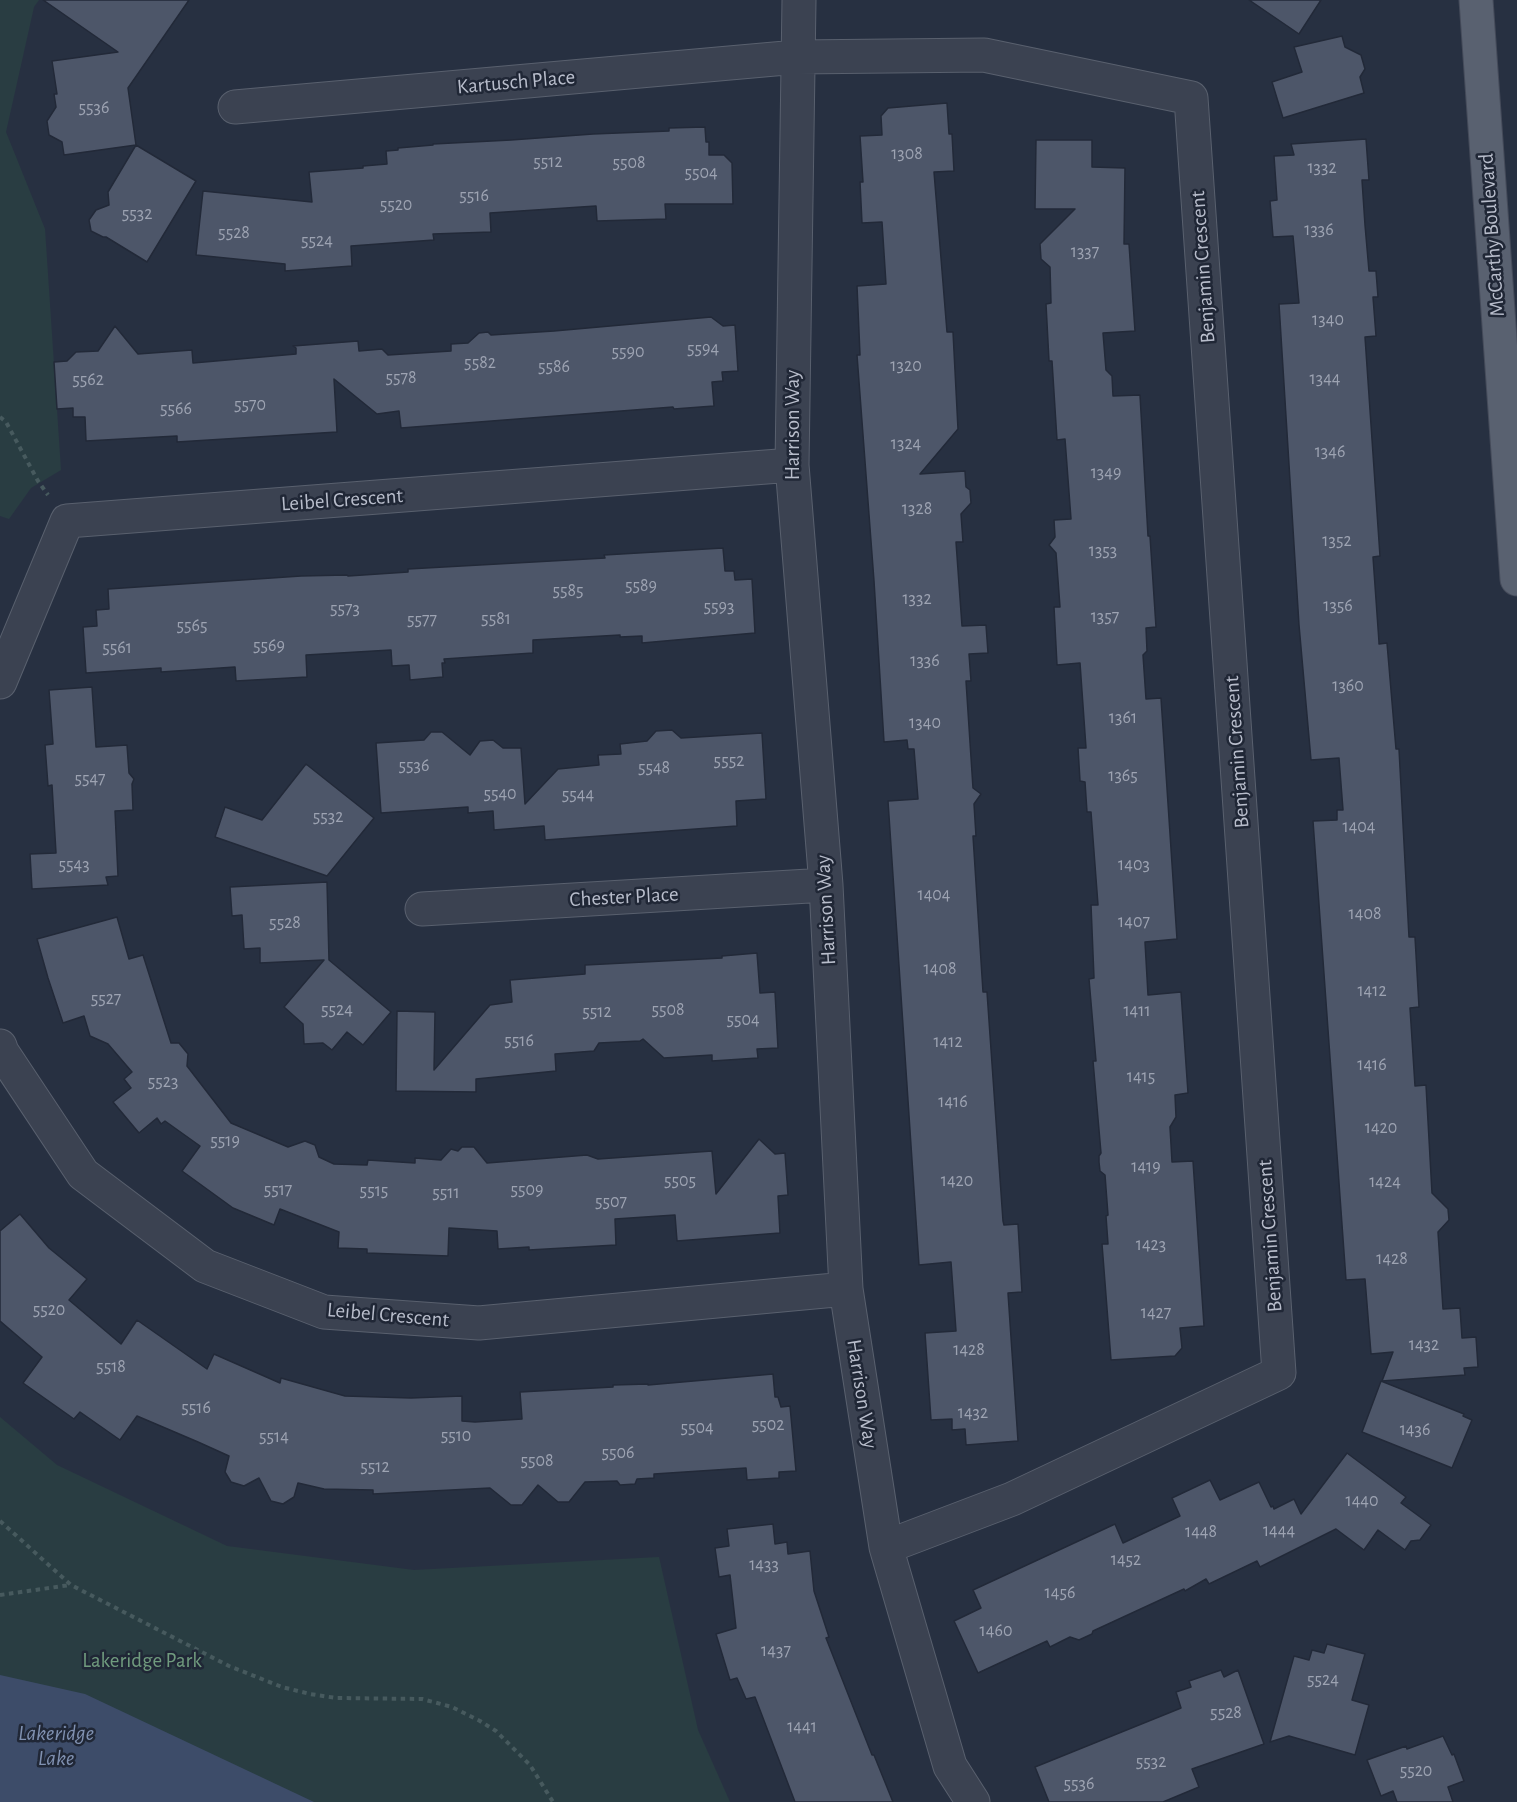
<!DOCTYPE html>
<style>
body{margin:0}
canvas{display:block;background:#273041}
</style>
<canvas width="1517" height="1802"></canvas>
<script>
const ctx = document.querySelector('canvas').getContext('2d');
ctx.lineJoin = 'round';
function fill(path, color) { ctx.fillStyle = color; ctx.fill(path, 'evenodd'); }
const shape = rows => new Path2D(rows.map(r => 'M' + r).join(''));
function trace(path, color, width, dash) { ctx.strokeStyle = color; ctx.lineWidth = width; ctx.lineCap = dash ? 'butt' : 'round'; ctx.setLineDash(dash || []); ctx.stroke(path); }
function write(font, color, halo, rows, align = 'center') {
  ctx.font = font + ' "Alegreya Sans",sans-serif'; ctx.lineWidth = 5; ctx.setLineDash([]); ctx.textBaseline = 'middle'; ctx.strokeStyle = halo; ctx.fillStyle = color; for (const [text, x, y, turn = 0] of rows) {
    ctx.save(); ctx.translate(x, y); ctx.rotate((+turn || 0) * Math.PI / 180); ctx.textAlign = isNaN(turn) ? turn : align; if (halo) ctx.strokeText(text, 0, 0); ctx.fillText(text, 0, 0); ctx.restore();
  }
}
fill(shape([
 [0,0,39,0,34,7,6,132,45,229,61,470,31,488,9,519,0,516],
 [0,1417,57,1465,227,1546,414,1570,659,1557,698,1730,730,1802,0,1802]
]), '#293d42');
fill(shape([
 [0,1675,85,1694,314,1802,0,1802]
]), '#3d4c69');
const building = shape([
 [43,0,189,0,128,88,136,145,64,155,62,142,49,135,47,121,56,107,54,94,57,94,52,61,118,52,43,0],
 [1249,0,1321,0,1299,34,1249,0],
 [1342,36,1345,47,1361,55,1365,69,1360,77,1364,93,1283,118,1272,82,1302,72,1294,47,1342,36],
 [947,103,949,134,952,134,954,171,934,172,947,332,953,332,958,429,920,474,965,471,966,487,970,490,971,503,961,514,963,542,956,542,962,626,986,625,988,653,969,654,971,681,966,681,973,788,981,794,974,804,976,836,973,836,983,992,987,992,1003,1221,1004,1225,1018,1224,1022,1292,1008,1293,1018,1441,966,1445,965,1429,952,1430,952,1419,931,1420,925,1333,956,1331,951,1262,919,1265,888,801,918,799,914,749,908,749,907,740,884,742,874,581,857,355,860,355,857,286,886,284,882,222,862,223,860,182,863,182,860,136,882,135,881,116,888,108,947,103],
 [705,127,706,142,709,142,709,155,724,155,732,163,733,204,665,204,666,219,597,221,596,206,490,213,491,232,433,234,434,240,351,246,352,266,285,271,285,264,196,255,203,191,312,202,309,172,363,168,363,166,387,164,386,151,398,150,398,148,433,145,433,144,511,140,593,134,669,131,669,128,705,127],
 [1366,139,1369,180,1362,180,1365,225,1369,271,1376,271,1378,297,1373,297,1376,336,1365,337,1380,556,1373,557,1379,642,1379,644,1387,643,1396,749,1399,749,1409,937,1415,937,1419,1007,1410,1008,1415,1086,1426,1085,1432,1193,1448,1209,1449,1220,1438,1232,1443,1309,1460,1308,1462,1338,1476,1337,1478,1367,1464,1368,1465,1375,1382,1381,1393,1352,1371,1354,1365,1279,1346,1280,1313,821,1337,820,1337,810,1343,810,1339,758,1311,760,1299,625,1279,304,1299,303,1293,236,1273,237,1270,201,1277,200,1274,156,1294,155,1291,144,1366,139],
 [1036,140,1092,140,1092,167,1125,168,1124,244,1129,244,1135,331,1103,333,1106,370,1112,376,1113,396,1140,395,1148,536,1150,536,1156,627,1146,628,1147,651,1143,655,1146,699,1161,698,1177,939,1145,942,1148,995,1181,992,1188,1093,1175,1095,1176,1117,1170,1127,1172,1162,1193,1161,1204,1326,1180,1328,1182,1348,1175,1356,1111,1360,1102,1244,1108,1244,1106,1216,1108,1215,1105,1175,1100,1171,1099,1162,1099,1156,1101,1153,1093,1061,1096,1061,1089,979,1094,978,1091,905,1098,905,1091,812,1087,812,1085,782,1080,781,1078,748,1086,748,1080,663,1057,665,1054,607,1060,607,1056,553,1049,545,1055,537,1054,520,1071,519,1065,439,1057,440,1052,361,1049,361,1046,304,1051,303,1050,267,1041,259,1040,244,1075,209,1035,209,1036,140],
 [136,145,196,181,147,262,106,237,103,237,91,231,89,220,96,210,109,205,108,192,136,145],
 [711,317,723,326,735,325,738,371,722,372,723,381,712,382,714,406,674,409,673,407,401,428,399,411,377,414,334,379,337,432,177,442,177,436,86,441,85,417,73,417,73,408,57,409,54,362,67,361,76,352,98,351,115,326,138,354,192,350,193,363,296,354,296,348,293,346,358,341,359,351,382,349,388,355,451,351,451,344,468,343,479,333,488,332,491,335,554,331,711,317],
 [723,548,725,571,734,571,735,580,752,579,755,633,642,643,642,636,620,637,620,635,533,640,533,653,444,659,445,663,442,663,443,677,410,680,409,665,392,666,391,650,306,655,307,677,236,681,235,667,161,672,161,668,86,673,83,627,97,626,96,610,109,609,108,589,301,576,347,575,348,576,408,572,408,569,605,558,604,555,723,548],
 [92,687,96,747,127,745,129,773,134,779,132,784,133,810,115,811,118,876,106,877,108,885,32,889,30,854,56,853,52,785,48,786,45,745,53,744,49,690,92,687],
 [672,730,681,738,762,733,766,799,736,801,737,826,545,840,544,826,494,830,493,811,468,813,468,807,381,813,376,743,424,740,431,732,442,732,470,755,480,741,493,740,503,748,521,748,525,804,558,769,599,765,598,755,621,754,620,744,647,741,656,731,672,730],
 [306,764,374,818,327,876,215,837,225,807,262,820,306,764],
 [327,882,329,960,391,1012,363,1045,347,1032,332,1050,323,1043,304,1044,303,1024,284,1007,324,960,260,963,260,948,244,949,242,915,232,916,230,887,327,882],
 [117,917,129,959,143,955,171,1043,179,1043,188,1054,187,1066,231,1123,288,1147,305,1141,315,1145,319,1157,334,1164,367,1165,368,1160,415,1163,415,1158,441,1160,451,1149,458,1151,462,1147,474,1147,487,1163,587,1155,598,1159,712,1151,716,1194,759,1139,775,1154,785,1153,788,1195,778,1196,780,1233,677,1241,675,1215,615,1219,616,1245,529,1250,529,1247,498,1249,497,1231,449,1228,448,1256,367,1253,367,1249,338,1248,339,1232,280,1209,274,1225,233,1208,182,1171,200,1146,165,1121,161,1124,157,1118,139,1133,113,1102,131,1088,124,1079,132,1072,108,1044,90,1036,84,1016,63,1023,48,978,37,939,117,917],
 [757,953,760,993,775,992,778,1048,757,1049,758,1058,712,1061,712,1055,664,1058,643,1039,640,1041,599,1043,594,1051,555,1054,556,1071,476,1079,476,1092,396,1091,397,1011,435,1012,434,1070,490,1005,512,1002,510,980,585,974,585,965,722,958,722,956,757,953],
 [20,1214,49,1248,87,1279,69,1300,121,1344,137,1320,207,1369,214,1354,280,1383,281,1378,345,1396,411,1398,462,1396,462,1421,475,1422,522,1419,520,1392,613,1387,613,1385,648,1384,648,1385,773,1374,775,1397,778,1397,781,1407,790,1406,796,1471,779,1472,779,1478,747,1480,746,1468,654,1474,654,1478,637,1479,635,1484,620,1485,617,1481,585,1482,569,1502,558,1502,538,1485,522,1505,511,1505,490,1488,373,1494,373,1490,324,1489,298,1483,294,1497,283,1504,271,1501,259,1478,244,1486,231,1482,225,1472,229,1456,198,1442,137,1416,120,1440,80,1412,74,1419,23,1383,42,1357,0,1321,0,1231,20,1214],
 [1381,1381,1464,1414,1463,1416,1472,1420,1452,1468,1362,1432,1381,1381],
 [1347,1453,1406,1497,1401,1503,1431,1525,1420,1540,1411,1541,1405,1550,1378,1530,1364,1550,1336,1529,1260,1567,1257,1561,1209,1584,1206,1579,1185,1591,1184,1589,1093,1631,1092,1634,1079,1640,1070,1637,1050,1647,1047,1641,978,1673,954,1621,981,1608,973,1590,1115,1524,1123,1543,1180,1516,1172,1498,1210,1480,1220,1500,1259,1482,1271,1507,1273,1506,1274,1509,1294,1499,1301,1514,1347,1453],
 [773,1524,775,1544,787,1542,788,1554,810,1551,814,1591,829,1637,826,1638,872,1755,874,1755,893,1802,795,1802,755,1697,746,1699,737,1678,730,1680,716,1634,736,1628,730,1575,719,1577,715,1548,729,1546,727,1529,773,1524],
 [1327,1644,1365,1654,1352,1700,1369,1705,1355,1755,1289,1736,1270,1742,1294,1656,1309,1660,1312,1650,1324,1653,1327,1644],
 [1221,1670,1224,1677,1238,1670,1264,1744,1192,1769,1199,1787,1163,1802,1049,1802,1035,1767,1181,1708,1176,1692,1191,1687,1189,1681,1221,1670],
 [1443,1736,1452,1755,1454,1754,1464,1781,1448,1787,1453,1802,1397,1802,1393,1791,1381,1796,1367,1760,1406,1746,1407,1749,1443,1736]
]);
fill(building, '#4d5669');
trace(building, '#222938', 1.5);
const minor = shape([
 [799,0,792,465,826,885,846,1289,886,1547,950,1766,973,1802],
 [235,107,797,57,984,55,1191,98,1279,1373,1012,1499,886,1547],
 [0,682,67,521,792,465],
 [422,909,826,885],
 [0,1046,2,1052,83,1174,205,1266,324,1312,479,1323,846,1289]
]);
const major = shape([
 [1476,0,1517,579]
]);
trace(minor, '#59606e', 35);
trace(major, '#454b5a', 35);
trace(shape([
 [0,417,6,422,38,481,48,495],
 [0,1521,71,1585,229,1666,282,1687,310,1694,336,1698,422,1699,452,1707,480,1721,496,1731,530,1765,553,1802],
 [0,1595,70,1585]
]), '#475a5e', 4, [4.5, 4.5]);
trace(minor, '#3b4251', 33);
trace(major, '#596170', 33);
write('18px', '#9da3b2', null, [
 ["5536",94,108],
 ["1308",907,154],
 ["5512",548,162],
 ["5508",629,163],
 ["1332",1322,168],
 ["5504",701,173],
 ["5516",474,196],
 ["5520",396,205],
 ["5532",137,214],
 ["1336",1319,230],
 ["5528",234,233],
 ["5524",317,241],
 ["1337",1085,252],
 ["1340",1328,320],
 ["5594",703,349],
 ["5590",628,352],
 ["5582",480,363],
 ["1320",906,366],
 ["5586",554,367],
 ["5578",401,378],
 ["1344",1325,379],
 ["5562",88,380],
 ["5570",250,405],
 ["5566",176,409],
 ["1324",906,444],
 ["1346",1330,452],
 ["1349",1106,473],
 ["1328",917,509],
 ["1352",1337,541],
 ["1353",1103,551],
 ["5589",641,586],
 ["5585",568,591],
 ["1332",917,599],
 ["1356",1338,606],
 ["5593",719,607],
 ["5573",345,609],
 ["1357",1105,617],
 ["5581",496,619],
 ["5577",422,620],
 ["5565",192,626],
 ["5569",269,646],
 ["5561",117,648],
 ["1336",925,661],
 ["1360",1348,686],
 ["1361",1123,718],
 ["1340",925,723],
 ["5552",729,761],
 ["5536",414,766],
 ["5548",654,768],
 ["1365",1123,776],
 ["5547",90,779],
 ["5540",500,794],
 ["5544",578,795],
 ["5532",328,817],
 ["1404",1359,827],
 ["5543",74,865],
 ["1403",1134,865],
 ["1404",934,895],
 ["1408",1365,914],
 ["1407",1134,922],
 ["5528",285,923],
 ["1408",940,969],
 ["1412",1372,991],
 ["5527",106,999],
 ["5524",337,1010],
 ["5508",668,1010],
 ["1411",1137,1011],
 ["5512",597,1012],
 ["5504",743,1020],
 ["5516",519,1041],
 ["1412",948,1042],
 ["1416",1372,1065],
 ["1415",1141,1077],
 ["5523",163,1082],
 ["1416",953,1102],
 ["1420",1381,1128],
 ["5519",225,1141],
 ["1419",1146,1167],
 ["5505",680,1181],
 ["1420",957,1181],
 ["1424",1385,1182],
 ["5517",278,1190],
 ["5509",527,1190],
 ["5515",374,1191],
 ["5511",446,1193],
 ["5507",611,1202],
 ["1423",1151,1245],
 ["1428",1392,1259],
 ["5520",49,1310],
 ["1427",1156,1313],
 ["1432",1424,1345],
 ["1428",969,1350],
 ["5518",111,1367],
 ["5516",196,1408],
 ["1432",973,1413],
 ["5502",768,1425],
 ["5504",697,1428],
 ["1436",1415,1430],
 ["5510",456,1436],
 ["5514",274,1437],
 ["5506",618,1453],
 ["5508",537,1461],
 ["5512",375,1467],
 ["1440",1362,1501],
 ["1444",1279,1531],
 ["1448",1201,1532],
 ["1452",1126,1560],
 ["1433",764,1565],
 ["1456",1060,1593],
 ["1460",996,1631],
 ["1437",776,1651],
 ["5524",1323,1680],
 ["5528",1226,1713],
 ["1441",802,1727],
 ["5532",1151,1762],
 ["5520",1416,1771],
 ["5536",1079,1784]
]);
write('21px', '#b8bdcb', '#202736', [
 ["Kartusch Place",516,82,-5],
 ["McCarthy Boulevard",1492,235,-94],
 ["Benjamin Crescent",1203,267,-94],
 ["Harrison Way",793,425,-90],
 ["Leibel Crescent",342,500,-4],
 ["Benjamin Crescent",1237,752,-94],
 ["Chester Place",624,897,-3],
 ["Harrison Way",826,910,-93],
 ["Benjamin Crescent",1270,1236,-94],
 ["Leibel Crescent",388,1315,5],
 ["Harrison Way",862,1394,81]
]);
write('21px', '#709b7e', '#202736', [
 ["Lakeridge Park",142,1661]
]);
write('italic 22px', '#8091b1', '#202736', [
 ["Lakeridge",56,1733],
 ["Lake",56,1758]
]);
</script>
